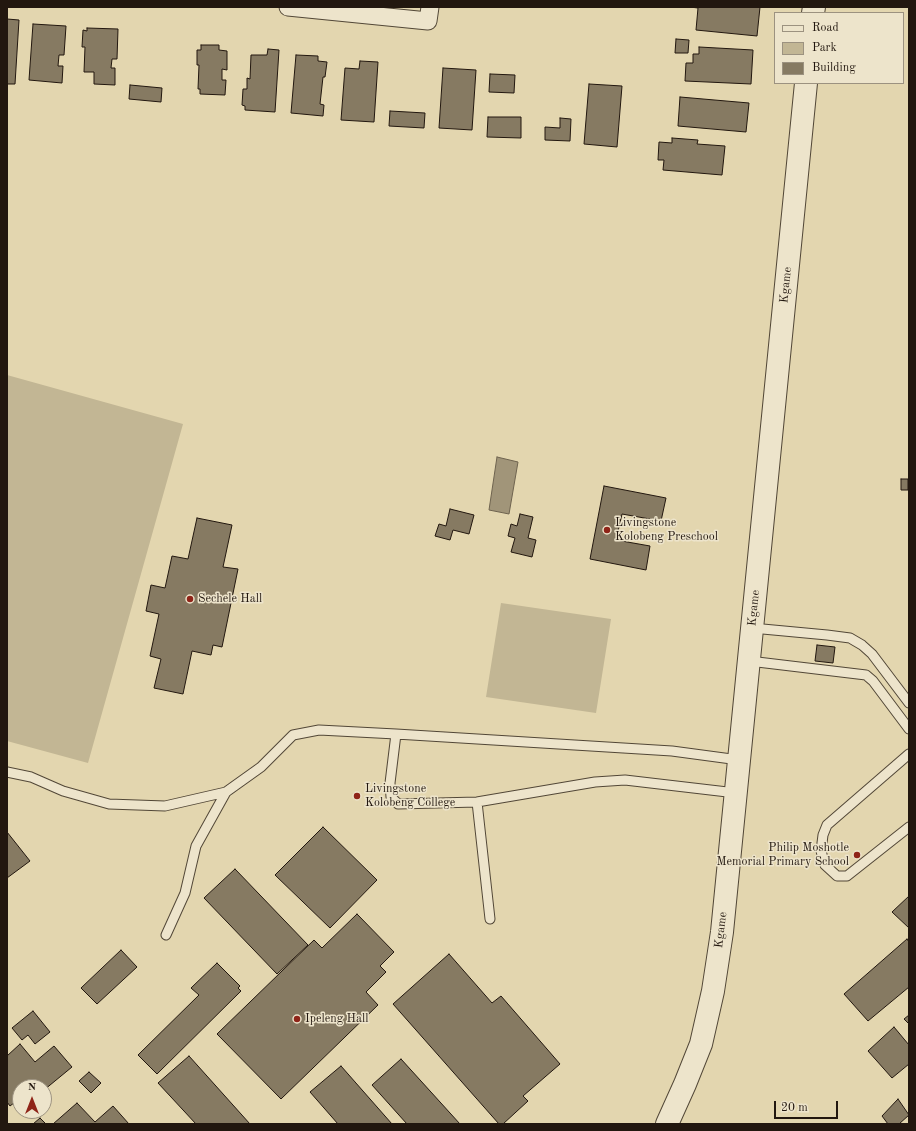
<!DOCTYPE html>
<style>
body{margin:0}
#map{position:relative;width:916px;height:1131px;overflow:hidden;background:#e3d6af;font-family:"Old Standard TT",serif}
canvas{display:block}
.frame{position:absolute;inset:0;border:8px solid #22170f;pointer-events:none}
.legend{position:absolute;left:774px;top:12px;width:130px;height:72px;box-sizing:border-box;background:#ede4cb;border:1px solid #9c9280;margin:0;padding:5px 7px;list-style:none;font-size:12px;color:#22170f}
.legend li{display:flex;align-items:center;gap:8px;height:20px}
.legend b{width:20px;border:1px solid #9c9280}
.north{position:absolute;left:12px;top:1079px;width:40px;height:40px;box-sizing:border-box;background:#ede4cb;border:1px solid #9c9280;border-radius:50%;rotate:0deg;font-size:11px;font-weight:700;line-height:16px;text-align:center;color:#22170f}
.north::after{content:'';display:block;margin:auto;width:14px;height:18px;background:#8f2418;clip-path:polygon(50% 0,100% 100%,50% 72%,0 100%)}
.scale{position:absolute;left:774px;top:1101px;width:64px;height:18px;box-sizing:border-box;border:2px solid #22170f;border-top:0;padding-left:5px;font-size:12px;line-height:14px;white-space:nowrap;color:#22170f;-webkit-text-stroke:3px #ede4cb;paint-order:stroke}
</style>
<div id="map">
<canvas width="916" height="1131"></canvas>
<div class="frame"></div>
<ul class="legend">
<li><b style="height:5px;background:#ede4cb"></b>Road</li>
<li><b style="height:11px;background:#c2b694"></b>Park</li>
<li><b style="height:11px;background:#867a62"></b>Building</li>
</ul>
<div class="north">N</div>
<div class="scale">20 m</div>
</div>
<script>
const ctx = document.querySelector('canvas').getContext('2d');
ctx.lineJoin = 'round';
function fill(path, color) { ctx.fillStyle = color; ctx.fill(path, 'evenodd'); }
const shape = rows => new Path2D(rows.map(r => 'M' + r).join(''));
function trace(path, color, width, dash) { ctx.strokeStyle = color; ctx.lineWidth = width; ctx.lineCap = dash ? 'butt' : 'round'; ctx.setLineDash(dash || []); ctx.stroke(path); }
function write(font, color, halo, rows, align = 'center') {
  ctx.font = font + ' "Old Standard TT",serif'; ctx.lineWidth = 3; ctx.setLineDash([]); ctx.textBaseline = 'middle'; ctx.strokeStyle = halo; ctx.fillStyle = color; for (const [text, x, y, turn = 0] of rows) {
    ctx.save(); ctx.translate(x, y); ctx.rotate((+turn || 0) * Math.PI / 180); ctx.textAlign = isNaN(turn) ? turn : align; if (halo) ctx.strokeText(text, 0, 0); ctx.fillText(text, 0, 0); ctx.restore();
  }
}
fill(shape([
 [7,375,183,424,88,763,7,741],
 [501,603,611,619,596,713,486,697]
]), '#c2b694');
const water = shape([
 [497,457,518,462,509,514,489,510,497,457]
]);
fill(water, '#a19579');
trace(water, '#6e634f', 1);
const building = shape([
 [690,7,760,7,757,36,696,30,698,8,690,7],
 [7,19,19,20,15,84,7,84,7,19],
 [33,24,66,26,64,55,59,55,58,66,63,66,62,83,29,80,33,24],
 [87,28,118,29,117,59,112,59,111,68,115,68,115,85,94,84,94,72,84,72,85,47,82,47,83,30,87,31,87,28],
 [676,39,689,40,688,53,675,53,676,39],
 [201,45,219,45,219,50,227,51,227,70,222,69,222,80,226,80,225,95,200,94,200,89,198,89,199,65,197,65,197,50,201,50,201,45],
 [699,47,753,50,751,84,685,81,686,63,693,63,693,54,699,54,699,47],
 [268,49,279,50,275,112,245,110,245,106,242,105,243,89,247,89,247,78,250,79,251,55,267,55,268,49],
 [296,55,318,56,318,61,327,62,325,77,323,77,320,104,324,105,323,116,291,113,296,55],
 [360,61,378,62,374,122,341,120,345,68,359,69,360,61],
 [443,68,476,70,472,130,439,128,443,68],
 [490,74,515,75,514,93,489,92,490,74],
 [589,84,622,86,617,147,584,144,589,84],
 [130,85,162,88,161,102,129,99,130,85],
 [680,97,749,103,746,132,678,126,680,97],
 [390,111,425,113,424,128,389,126,390,111],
 [488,117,521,117,521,138,487,137,488,117],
 [560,118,571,119,570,141,545,140,545,127,560,128,560,118],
 [672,138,698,140,697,144,725,146,722,175,663,170,664,160,658,160,659,142,672,143,672,138],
 [901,479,908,479,908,490,901,490,901,479],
 [604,486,666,498,661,521,622,514,616,540,650,546,646,570,590,559,604,486],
 [450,509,474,515,469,534,453,530,450,540,435,536,439,524,446,526,450,509],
 [520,514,533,517,528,538,536,540,532,557,511,552,515,538,508,536,511,524,517,526,520,514],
 [197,518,232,525,223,567,238,569,222,647,213,645,211,655,192,651,183,694,154,688,161,659,150,656,159,614,146,611,151,585,165,588,172,556,188,559,197,518],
 [817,645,835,647,833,663,815,661,817,645],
 [323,827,377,880,330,928,275,875,323,827],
 [7,832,30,861,7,878,7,832],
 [235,869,308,945,277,974,204,898,235,869],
 [909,896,909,928,892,912,909,896],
 [357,914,394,952,380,966,386,972,366,992,378,1005,281,1099,217,1034,314,940,322,948,357,914],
 [907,939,909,942,909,987,868,1021,844,994,907,939],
 [121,950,137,967,97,1004,81,988,121,950],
 [449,954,492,1003,501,996,560,1064,523,1096,528,1101,503,1124,499,1124,393,1004,449,954],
 [217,963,240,986,238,988,241,991,157,1074,138,1055,199,995,191,988,217,963],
 [33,1011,50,1032,35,1044,28,1035,22,1040,12,1028,33,1011],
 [909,1015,909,1024,904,1019,909,1015],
 [894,1027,909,1045,909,1064,892,1078,868,1051,894,1027],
 [20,1044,35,1062,54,1046,72,1067,44,1090,44,1087,20,1087,20,1100,19,1099,10,1106,7,1102,7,1056,20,1044],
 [189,1056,250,1124,196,1124,158,1083,189,1056],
 [401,1059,460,1124,407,1124,372,1085,401,1059],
 [341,1066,392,1124,338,1124,310,1092,341,1066],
 [89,1072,101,1083,91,1093,79,1081,89,1072],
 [898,1099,909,1115,899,1124,888,1124,882,1116,898,1099],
 [77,1103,95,1122,113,1106,129,1124,53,1124,77,1103],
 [40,1118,46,1124,33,1124,40,1118]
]);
fill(building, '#867a62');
trace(building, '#22170f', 1);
const service = shape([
 [752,628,827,635,850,638,862,645,872,654,909,703],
 [749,661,866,675,873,681,909,729],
 [909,754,827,825,823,835,821,851,825,865,837,876,847,876,909,827],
 [7,772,31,777,63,791,109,804,165,806,226,792,261,767,293,735,319,730,396,734],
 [736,793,625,780,595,782,477,802,398,804,391,797,390,783,396,734,672,751,739,760],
 [477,802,490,919],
 [166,935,185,893,196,846,226,792]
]);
const minor = shape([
 [288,7,428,21,430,7]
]);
const tertiary = shape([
 [813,13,814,7],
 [667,1124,685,1084,701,1044,713,991,722,932,806,83]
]);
trace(service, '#524737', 11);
trace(minor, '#524737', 19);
trace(tertiary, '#524737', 24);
trace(service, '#ede4cb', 9);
trace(minor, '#ede4cb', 17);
trace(tertiary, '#ede4cb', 22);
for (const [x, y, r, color] of [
 [607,530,4,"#8f2418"],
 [190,599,4,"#8f2418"],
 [357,796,4,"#8f2418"],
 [857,855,4,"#8f2418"],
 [297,1019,4,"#8f2418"]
]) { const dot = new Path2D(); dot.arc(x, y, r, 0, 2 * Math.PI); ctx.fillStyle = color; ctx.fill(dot); trace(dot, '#ede4cb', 1.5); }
write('12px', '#22170f', '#ede4cb', [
 ["Kgame",786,285,-84],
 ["Kgame",754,608,-84],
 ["Kgame",721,930,-83]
]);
write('12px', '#22170f', '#ede4cb', [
 ["Livingstone",615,523],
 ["Kolobeng Preschool",615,537],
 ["Sechele Hall",198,599],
 ["Livingstone",365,789],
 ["Kolobeng College",365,803],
 ["Philip Moshotle",849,848,"right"],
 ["Memorial Primary School",849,862,"right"],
 ["Ipeleng Hall",305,1019]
], 'left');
</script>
